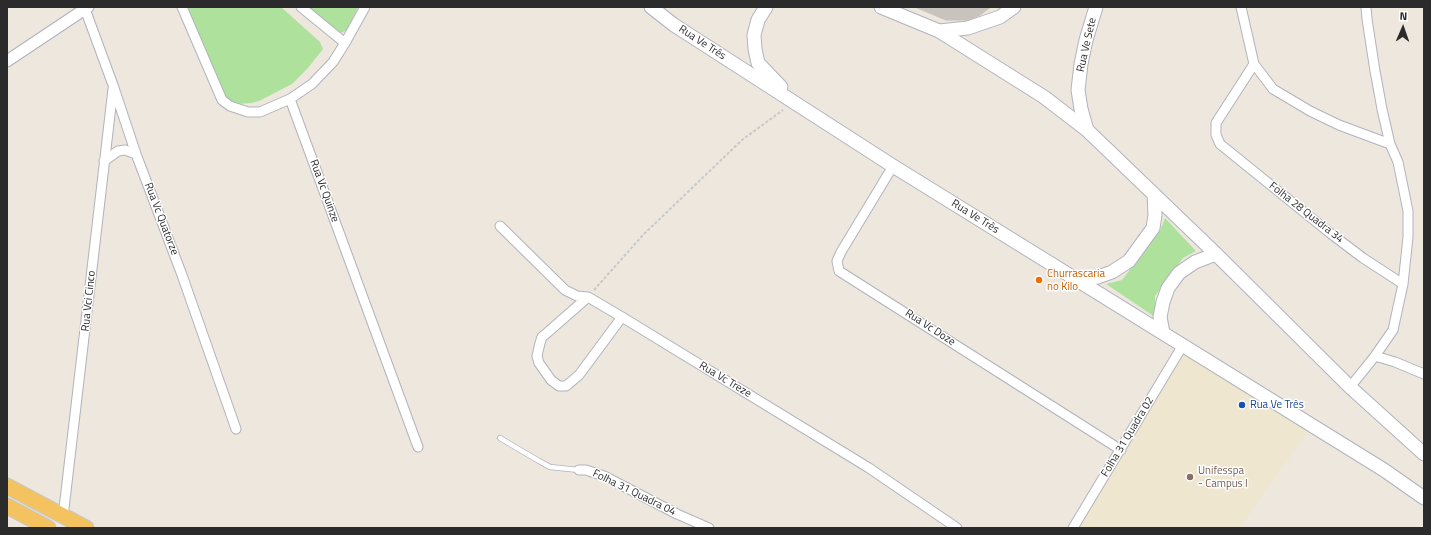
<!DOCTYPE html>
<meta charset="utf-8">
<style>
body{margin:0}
#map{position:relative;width:1431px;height:535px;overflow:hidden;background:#ede7de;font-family:"Titillium Web",sans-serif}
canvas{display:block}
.frame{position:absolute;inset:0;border:8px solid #2b2b2b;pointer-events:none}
.north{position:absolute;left:1383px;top:8px;width:40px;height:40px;-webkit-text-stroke:3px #fff;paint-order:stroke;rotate:2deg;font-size:11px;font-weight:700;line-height:16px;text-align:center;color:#2b2b2b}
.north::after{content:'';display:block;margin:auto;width:14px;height:18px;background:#2b2b2b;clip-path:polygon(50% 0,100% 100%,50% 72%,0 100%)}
</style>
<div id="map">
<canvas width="1431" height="535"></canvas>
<div class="frame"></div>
<div class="north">N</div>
</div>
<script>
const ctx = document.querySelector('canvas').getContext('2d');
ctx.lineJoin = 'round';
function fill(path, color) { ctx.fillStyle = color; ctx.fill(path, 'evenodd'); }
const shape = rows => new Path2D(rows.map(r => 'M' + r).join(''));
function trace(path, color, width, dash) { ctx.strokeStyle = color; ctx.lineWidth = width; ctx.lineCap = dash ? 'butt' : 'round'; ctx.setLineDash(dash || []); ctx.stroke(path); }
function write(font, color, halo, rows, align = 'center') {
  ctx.font = font + ' "Titillium Web",sans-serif'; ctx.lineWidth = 3; ctx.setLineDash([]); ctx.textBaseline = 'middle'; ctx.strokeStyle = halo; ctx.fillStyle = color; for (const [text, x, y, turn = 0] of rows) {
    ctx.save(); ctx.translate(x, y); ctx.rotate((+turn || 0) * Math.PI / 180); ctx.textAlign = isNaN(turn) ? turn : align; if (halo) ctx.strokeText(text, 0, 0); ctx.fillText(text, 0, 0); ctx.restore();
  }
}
fill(shape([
 [1183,345,1312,425,1240,528,1073,528]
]), '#eee6ce');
fill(shape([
 [187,7,281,7,320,42,323,49,308,68,292,84,259,101,251,103,238,104,224,97],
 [306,7,358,7,347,30,341,33],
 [1165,218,1196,251,1183,258,1155,296,1155,317,1106,284,1122,280,1160,231]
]), '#aee29c');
const building = shape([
 [915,7,991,7,980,15,968,20,946,20,915,7]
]);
fill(building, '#c8c4bd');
trace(building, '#c8c3b7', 1);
const service = shape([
 [500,438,539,461,550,467,579,470]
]);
const minor = shape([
 [182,7,222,100,230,106,248,112,260,112,290,99,312,84,333,62,345,43,365,7],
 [301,7,345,43],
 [1241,7,1254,64,1273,89,1310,111,1339,125,1390,144,1398,162,1408,211,1408,237,1403,284,1393,330,1375,356,1350,387],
 [1366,7,1367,19,1375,71,1382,109,1390,144],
 [85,9,113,85,136,154,182,275,236,429],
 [1254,64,1216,123,1216,135,1220,144,1330,233,1363,258,1403,284],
 [290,99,418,447],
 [104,161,118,151,125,150,136,154],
 [893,166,841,252,837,261,839,271,1121,450],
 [500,226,565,290,577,296,588,297,622,317,869,468,957,528],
 [588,297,548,332,542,337,540,343,537,356,539,363,551,380,559,386,566,386,579,375,622,317],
 [1375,356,1395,362,1424,374],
 [579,470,586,470,604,476,677,514,709,528],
 [63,517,113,89],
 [1073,528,1183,345]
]);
const tertiary = shape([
 [7,61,88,7]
]);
const secondary = shape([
 [651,7,674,25,893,166,1384,470,1424,498],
 [766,7,758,20,754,35,755,49,758,63,781,87],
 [881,7,939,31,1044,97,1087,130,1216,254,1350,387,1424,454],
 [939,31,968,28,1000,17,1014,7],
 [1087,130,1081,109,1078,90,1081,64,1086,40,1096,7],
 [1076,280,1098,277,1112,272,1129,261,1153,228,1155,215,1154,194],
 [1163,333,1160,317,1163,302,1168,288,1179,273,1195,262,1216,254]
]);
const trunk = shape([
 [7,486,86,528],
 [7,506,48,528]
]);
trace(service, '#b1b3be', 6);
trace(minor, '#b1b3be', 11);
trace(tertiary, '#b1b3be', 13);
trace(secondary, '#b1b3be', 15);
trace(trunk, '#c8c8c8', 17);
trace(shape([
 [594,290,643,235,742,140,783,110]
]), '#c8c8c8', 2, [3, 2]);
trace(service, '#fff', 4.5);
trace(minor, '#fff', 9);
trace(tertiary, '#fff', 11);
trace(secondary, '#fff', 13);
trace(trunk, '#f4c25f', 15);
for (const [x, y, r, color] of [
 [1039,280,4,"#e8710a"],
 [1242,405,4,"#1a4fb4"],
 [1190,477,4,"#8d6e63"]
]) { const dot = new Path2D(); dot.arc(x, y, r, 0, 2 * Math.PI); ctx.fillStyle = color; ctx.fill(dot); trace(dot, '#fff', 1.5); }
write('11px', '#2b2b2b', '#fff', [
 ["Rua Ve Três",702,43,33],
 ["Rua Ve Sete",1087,45,-77],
 ["Rua Vc Quinze",324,191,70],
 ["Folha 28 Quadra 34",1306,213,38],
 ["Rua Ve Três",975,217,32],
 ["Rua Vc Quatorze",161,219,69],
 ["Rua Vci Cinco",89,301,-84],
 ["Rua Vc Doze",930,328,33],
 ["Rua Vc Treze",725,380,31],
 ["Folha 31 Quadra 02",1128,437,-59],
 ["Folha 31 Quadra 04",634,493,26]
]);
write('11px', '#c56008', '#fff', [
 ["Churrascaria",1047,274],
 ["no Kilo",1047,287]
], 'left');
write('11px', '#164399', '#fff', [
 ["Rua Ve Três",1250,405]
], 'left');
write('11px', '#785e54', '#fff', [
 ["Unifesspa",1198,471],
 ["- Campus I",1198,484]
], 'left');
</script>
